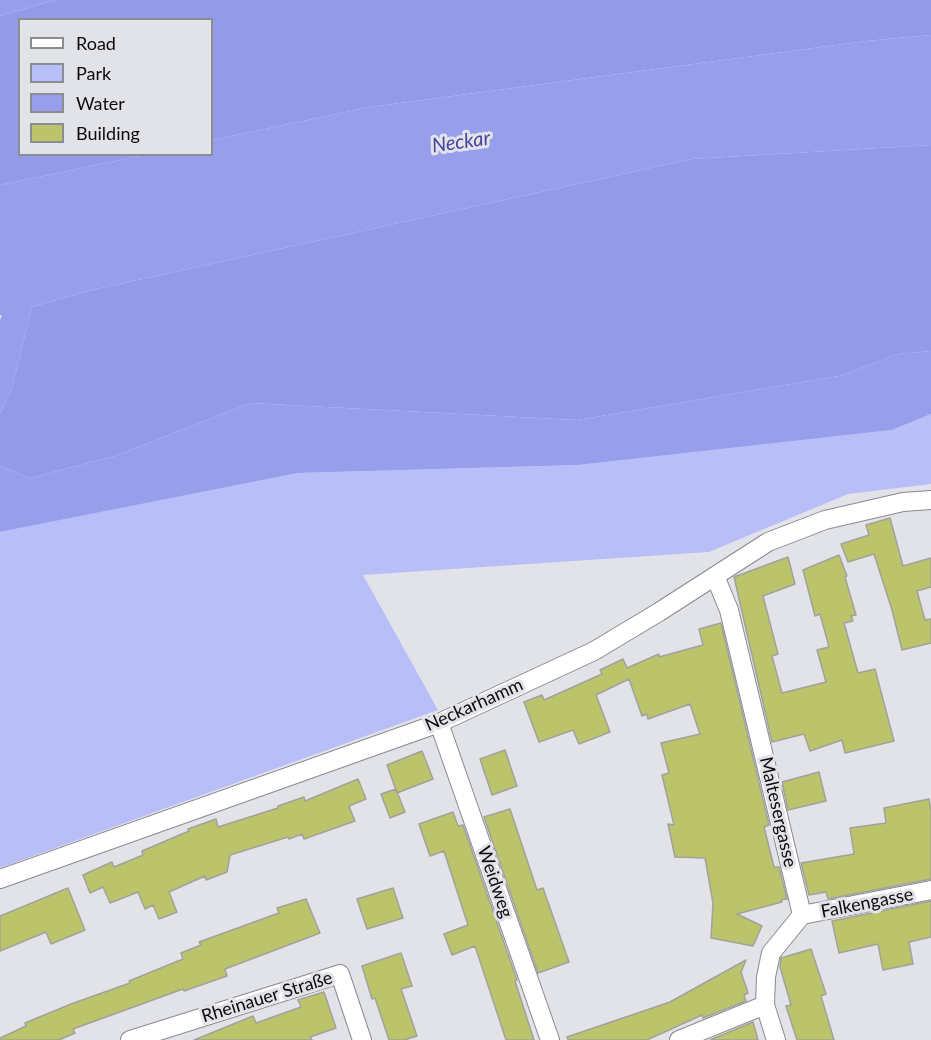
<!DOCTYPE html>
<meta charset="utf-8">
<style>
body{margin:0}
#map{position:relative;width:931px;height:1040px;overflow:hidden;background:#e2e3e9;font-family:Lato,sans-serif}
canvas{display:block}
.legend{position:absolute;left:18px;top:18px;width:195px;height:138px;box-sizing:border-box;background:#e2e3e9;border:2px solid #8c8d91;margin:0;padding:8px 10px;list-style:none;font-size:18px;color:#0b0b0d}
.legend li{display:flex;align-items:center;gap:12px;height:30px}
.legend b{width:30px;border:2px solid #8c8d91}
</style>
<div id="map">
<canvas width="931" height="1040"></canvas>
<ul class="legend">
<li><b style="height:8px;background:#fff"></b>Road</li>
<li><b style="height:16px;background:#b8bff8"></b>Park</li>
<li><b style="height:16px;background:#979fed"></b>Water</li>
<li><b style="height:16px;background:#bcc46b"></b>Building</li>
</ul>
</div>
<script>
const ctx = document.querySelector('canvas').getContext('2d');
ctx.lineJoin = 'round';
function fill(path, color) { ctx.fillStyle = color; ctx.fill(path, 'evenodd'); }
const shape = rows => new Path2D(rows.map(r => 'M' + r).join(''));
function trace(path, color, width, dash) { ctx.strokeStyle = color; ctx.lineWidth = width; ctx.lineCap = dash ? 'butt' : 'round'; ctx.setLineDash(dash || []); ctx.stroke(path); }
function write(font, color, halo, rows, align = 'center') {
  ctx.font = font + ' Lato,sans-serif'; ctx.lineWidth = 6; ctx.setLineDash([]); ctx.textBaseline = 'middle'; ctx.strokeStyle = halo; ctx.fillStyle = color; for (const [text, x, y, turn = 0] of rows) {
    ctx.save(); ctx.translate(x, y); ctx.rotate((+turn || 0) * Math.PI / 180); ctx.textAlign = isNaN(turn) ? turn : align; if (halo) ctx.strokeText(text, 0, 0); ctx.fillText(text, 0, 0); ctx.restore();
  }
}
fill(shape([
 [931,414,931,484,848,494,709,552,363,575,438,710,0,868,0,532,298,473,578,465,892,430]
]), '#b8bff8');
fill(shape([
 [56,0,931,0,931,35,866,41,370,107,212,140,212,20,20,20,20,154,144,155,0,185,0,16],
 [931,145,931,351,898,354,839,376,577,420,250,403,115,456,30,478,0,466,0,414,12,388,32,307,92,290,692,159]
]), '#939ae8');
fill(shape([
 [0,0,56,0,0,16],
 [931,35,931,145,692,159,92,290,32,307,12,388,0,414,0,320,2,315,0,315,0,185,144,155,212,154,212,140,370,107,866,41],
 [931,351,931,414,892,430,578,465,298,473,0,532,0,466,30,478,115,456,250,403,577,420,839,376,898,354]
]), '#979fed');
const building = shape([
 [890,518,903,566,931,558,931,587,917,591,925,620,931,619,931,643,902,650,892,610,874,554,848,562,841,544,869,535,866,525,890,518],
 [839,555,847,576,845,577,856,615,851,616,853,621,844,623,858,673,875,669,894,741,845,753,842,740,810,751,804,734,772,742,734,577,788,557,795,584,763,596,778,654,772,656,782,693,826,682,817,650,829,647,820,614,815,616,803,570,839,555],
 [721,623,769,825,764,827,774,867,779,867,787,899,781,900,782,902,737,914,762,926,753,946,711,938,713,903,705,858,675,857,668,824,674,825,662,775,669,773,661,743,700,734,690,704,648,719,647,714,642,716,629,679,596,695,610,732,579,744,573,730,539,742,524,702,542,695,544,700,602,674,600,670,623,659,627,668,659,654,659,657,703,645,699,629,721,623],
 [505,750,517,786,492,795,480,759,505,750],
 [422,751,433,779,397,793,387,765,422,751],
 [819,772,826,801,788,810,782,782,819,772],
 [358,779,366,799,349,806,355,821,304,839,302,834,289,839,288,837,230,855,227,872,206,880,205,876,169,892,177,912,159,919,153,905,145,909,138,892,110,903,103,887,90,893,83,875,112,862,114,867,143,855,142,851,189,831,188,829,216,819,218,827,278,808,278,806,304,797,305,801,358,779],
 [396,789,405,812,390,818,381,794,396,789],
 [929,799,931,811,931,879,828,899,826,892,809,895,801,863,854,854,850,828,886,823,884,808,929,799],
 [510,809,537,890,543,888,569,962,538,973,484,817,510,809],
 [453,812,458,826,463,825,517,980,515,981,534,1040,506,1040,475,946,452,955,444,934,468,925,444,851,430,856,419,824,453,812],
 [68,888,85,930,51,944,46,932,0,951,0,916,68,888],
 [393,888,403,918,367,929,357,899,393,888],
 [306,899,320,933,225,969,227,976,184,991,183,989,73,1029,75,1033,59,1040,0,1040,0,1038,26,1026,25,1023,71,1004,130,983,129,981,183,959,181,953,201,945,199,942,279,913,277,908,306,899],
 [931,901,931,937,909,942,913,964,883,970,878,944,839,953,832,921,931,901],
 [811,949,826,994,821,996,834,1040,797,1040,786,1006,791,1005,780,967,781,958,811,949],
 [401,953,412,986,401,989,417,1036,404,1040,389,1040,375,998,372,999,362,966,401,953],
 [746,960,741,972,748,993,744,995,746,1001,703,1018,702,1015,647,1040,568,1040,567,1037,670,1002,746,960],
 [324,992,336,1028,310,1037,312,1040,194,1040,253,1016,256,1023,301,1007,298,1000,324,992],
 [753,1022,758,1040,710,1040,753,1022]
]);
fill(building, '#bcc46b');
trace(building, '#a1a29c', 1.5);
const street = shape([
 [715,576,729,610,802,915,771,953,766,977,765,1005,776,1040],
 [439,723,550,1040],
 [0,879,439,723,594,651,659,612,768,542,825,520,903,502,931,500],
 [802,915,931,890],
 [130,1040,340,974,362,1040],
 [679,1040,765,1005]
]);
trace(street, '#898a90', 20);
trace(street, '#fff', 18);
write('18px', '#0b0b0d', '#e2e3e9', [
 ["Neckarhamm",474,705,-24],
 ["Maltesergasse",778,812,77],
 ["Weidweg",495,882,71],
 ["Falkengasse",867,903,-11],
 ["Rheinauer Straße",267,997,-17]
]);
write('italic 20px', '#45449f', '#e2e3e9', [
 ["Neckar",461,142,-8]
]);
</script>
